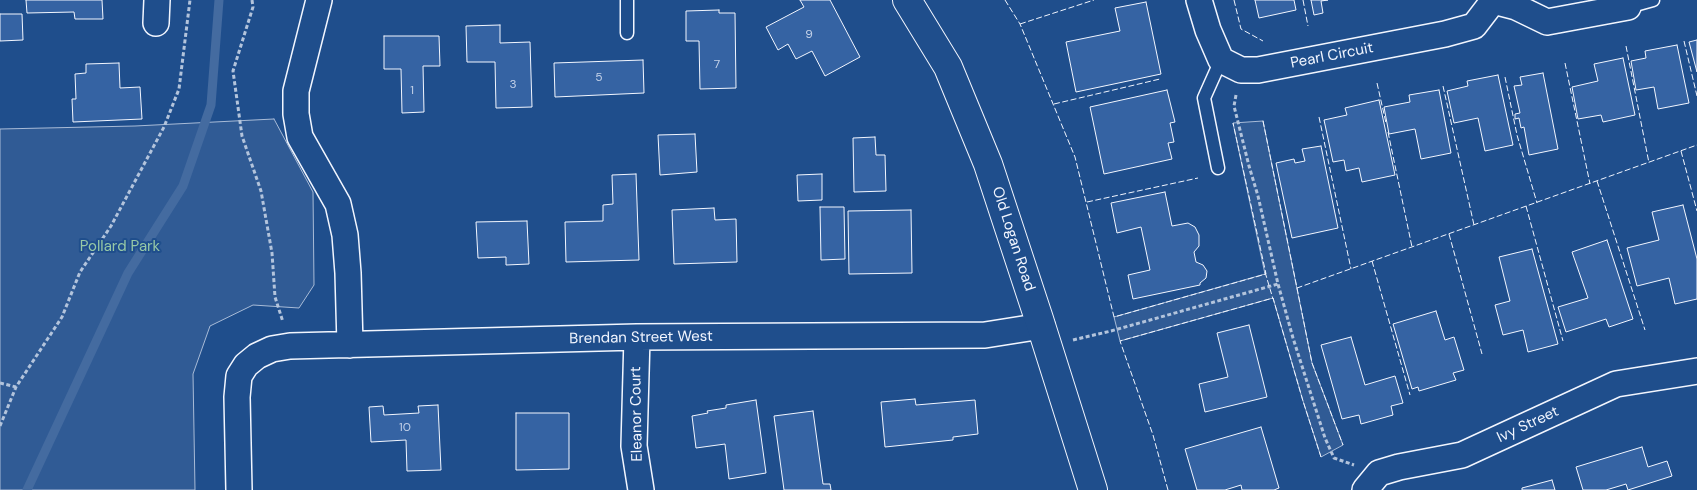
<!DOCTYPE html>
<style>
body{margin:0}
canvas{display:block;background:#1f4e8c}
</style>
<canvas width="1697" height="490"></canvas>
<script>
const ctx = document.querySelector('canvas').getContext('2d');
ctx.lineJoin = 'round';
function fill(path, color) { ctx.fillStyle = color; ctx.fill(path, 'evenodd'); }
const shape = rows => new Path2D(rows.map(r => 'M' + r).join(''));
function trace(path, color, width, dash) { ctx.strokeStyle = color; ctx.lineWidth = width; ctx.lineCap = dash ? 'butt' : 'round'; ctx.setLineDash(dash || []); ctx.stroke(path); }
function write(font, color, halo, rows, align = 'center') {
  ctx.font = font + ' "DM Sans",sans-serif'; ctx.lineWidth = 4; ctx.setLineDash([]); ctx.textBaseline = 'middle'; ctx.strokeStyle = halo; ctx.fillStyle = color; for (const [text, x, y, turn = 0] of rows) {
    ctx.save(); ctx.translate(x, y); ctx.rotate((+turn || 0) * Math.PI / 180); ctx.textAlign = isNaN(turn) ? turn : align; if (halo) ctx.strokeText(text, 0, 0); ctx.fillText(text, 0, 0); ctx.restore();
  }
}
const built = shape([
 [274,119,313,192,314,285,299,308,253,305,210,326,193,374,195,490,0,490,0,129,135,126,274,119],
 [1263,121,1312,363,1343,445,1321,457,1303,401,1273,298,1120,341,1114,317,1265,274,1233,123,1263,121]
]);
fill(built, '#305b95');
trace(built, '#a8bbd7', 1);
trace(shape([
 [27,490,128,273,183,186,211,105,219,0]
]), '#446ba0', 9);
const building = shape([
 [26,0,102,0,103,19,75,19,74,12,27,13,26,0],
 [800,0,830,0,860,57,825,76,812,51,796,59,788,44,778,50,766,27,804,7,800,0],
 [1255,0,1294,0,1296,10,1259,18,1255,0],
 [1311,0,1328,0,1321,1,1323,13,1314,15,1311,0],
 [1146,2,1161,74,1076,92,1066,42,1120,31,1115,8,1146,2],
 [719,10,719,13,735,13,736,88,700,89,699,41,686,41,686,11,719,10],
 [0,14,22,14,23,40,0,41,0,14],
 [500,25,500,43,530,42,532,107,496,108,495,62,467,62,466,26,500,25],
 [384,36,439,36,440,66,423,66,424,112,402,113,401,69,384,69,384,36],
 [1697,40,1697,72,1689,42,1697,40],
 [1677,45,1689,103,1658,109,1654,87,1636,90,1631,61,1646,58,1645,51,1677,45],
 [1623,58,1635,115,1603,122,1601,115,1578,119,1572,87,1598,81,1594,64,1623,58],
 [643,60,644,93,555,97,554,63,643,60],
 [119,63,120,88,140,87,142,119,73,122,72,99,76,99,75,74,86,73,86,64,119,63],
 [1543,73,1558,149,1529,155,1524,127,1521,128,1519,118,1515,119,1515,114,1520,113,1514,86,1522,85,1520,77,1543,73],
 [1498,75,1513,145,1485,151,1478,118,1454,123,1447,91,1468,86,1467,81,1498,75],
 [1167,90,1175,122,1170,123,1174,142,1168,143,1172,159,1104,174,1090,107,1167,90],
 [1439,90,1451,153,1421,159,1415,129,1389,134,1384,107,1410,102,1409,95,1439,90],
 [1379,100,1395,175,1362,182,1359,168,1346,171,1344,160,1333,162,1324,120,1347,115,1345,108,1379,100],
 [695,134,697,172,660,175,658,135,695,134],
 [875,137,876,155,885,155,886,191,854,192,853,138,875,137],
 [1321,146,1338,228,1292,238,1276,163,1294,159,1295,163,1305,161,1302,149,1321,146],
 [636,174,639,260,566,262,565,222,603,221,603,205,613,204,612,175,636,174],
 [822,174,822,200,798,201,797,175,822,174],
 [1165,192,1172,226,1188,223,1195,227,1199,235,1199,246,1194,252,1196,262,1203,265,1207,271,1206,278,1200,283,1200,285,1133,299,1128,275,1150,270,1141,227,1117,233,1111,203,1165,192],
 [1683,205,1697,259,1697,299,1675,304,1669,278,1637,286,1627,248,1659,240,1652,212,1683,205],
 [820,207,844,207,845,259,821,260,820,207],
 [714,208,715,220,736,219,737,262,674,264,672,210,714,208],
 [911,210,912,273,849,274,848,211,911,210],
 [527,221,529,264,506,265,506,257,478,258,476,222,527,221],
 [1607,240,1633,319,1609,327,1606,319,1566,332,1558,307,1588,298,1572,252,1607,240],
 [1532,249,1558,344,1528,352,1523,330,1503,335,1495,305,1510,301,1499,257,1532,249],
 [1436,311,1445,340,1454,337,1464,370,1453,373,1456,380,1419,391,1418,387,1412,389,1393,324,1436,311],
 [1249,325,1267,397,1205,412,1199,384,1228,377,1217,333,1249,325],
 [1351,337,1365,385,1395,376,1403,403,1391,406,1393,415,1361,424,1359,415,1342,419,1321,345,1351,337],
 [915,399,916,405,975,400,978,434,953,437,953,440,885,447,881,402,915,399],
 [756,400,766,473,729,479,725,444,696,448,692,416,708,413,707,411,726,408,726,405,756,400],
 [438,405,441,470,407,471,406,440,371,442,369,407,383,406,384,415,419,413,418,406,438,405],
 [813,411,823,484,830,484,831,490,784,490,774,416,813,411],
 [516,413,569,413,569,469,516,470,516,413],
 [1261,427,1279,488,1274,490,1242,490,1241,485,1225,490,1197,490,1185,449,1261,427],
 [1642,447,1648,467,1667,461,1672,476,1628,490,1626,484,1606,490,1583,490,1576,467,1642,447],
 [1552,480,1555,490,1522,490,1522,488,1552,480]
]);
fill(building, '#3563a3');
trace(building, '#f2f6ff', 1);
const lane = shape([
 [627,0,627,33],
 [1628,7,1653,0],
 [1218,168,1204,98,1221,60]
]);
const street = shape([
 [319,0,296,91,296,114,300,137,338,204,345,235,348,273,350,345],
 [1199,0,1208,30,1221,60,1241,70,1258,70,1445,34,1474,26,1494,0],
 [1493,1,1516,7,1547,22,1628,7],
 [156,23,157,0],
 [637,337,634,446,641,490],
 [239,490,237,397,239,376,246,365,257,356,272,349,290,346,637,337,985,335,1042,326],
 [1365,490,1379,473,1399,467,1462,455,1616,384,1697,371]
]);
const secondary = shape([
 [907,0,948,67,988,164,1039,319,1093,490]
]);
trace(lane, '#f2f6ff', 15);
trace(street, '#f2f6ff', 28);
trace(secondary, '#f2f6ff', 30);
trace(shape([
 [252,0,253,7,233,71,242,136,261,191,272,253,275,297,283,322],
 [1236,95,1234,106,1249,166,1258,196,1278,284,1293,338,1325,438,1334,458,1354,465],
 [1073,340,1111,331,1278,284],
 [0,383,16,387],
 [0,426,16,387,62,317,80,272,111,226,164,127,179,89,190,0]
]), '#b3c4dc', 3, [4, 2.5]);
trace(lane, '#1f4e8c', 12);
trace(street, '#1f4e8c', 25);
trace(secondary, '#1f4e8c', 28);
trace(shape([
 [1005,0,1020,24,1075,157,1114,317,1266,274,1233,123],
 [1234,0,1241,29,1263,41],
 [1303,0,1308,26],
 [1020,24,1094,0],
 [1684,41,1697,96],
 [1626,46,1649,163],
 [1565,63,1590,184],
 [1505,77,1517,135,1537,203],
 [1377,83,1386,123],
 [1443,86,1474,225],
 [1054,104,1160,79],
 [1319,117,1351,269],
 [1263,121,1297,288,1697,145],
 [1388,132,1412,247],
 [1681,151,1697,211],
 [1597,181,1645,330],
 [1087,202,1198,178],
 [1526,206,1563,341],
 [1449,234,1482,354],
 [1372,261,1410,395],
 [1265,272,1273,299],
 [1297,288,1312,363,1343,445],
 [1168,490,1153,435,1120,341,1273,298,1303,401,1321,457]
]), '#f2f6ff', 1, [6, 2.5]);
write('12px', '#c3d1e8', null, [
 ["9",809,35],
 ["7",717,65],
 ["5",599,78],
 ["3",513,85],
 ["1",412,91],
 ["10",405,428]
]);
write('15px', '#f2f6ff', '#1f4e8c', [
 ["Pearl Circuit",1332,56,-11],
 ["Old Logan Road",1013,239,72],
 ["Brendan Street West",641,338,-1],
 ["Eleanor Court",637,414,-91],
 ["Ivy Street",1528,425,-25]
]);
write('15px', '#97c8a6', '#1f4e8c', [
 ["Pollard Park",120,247]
]);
</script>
